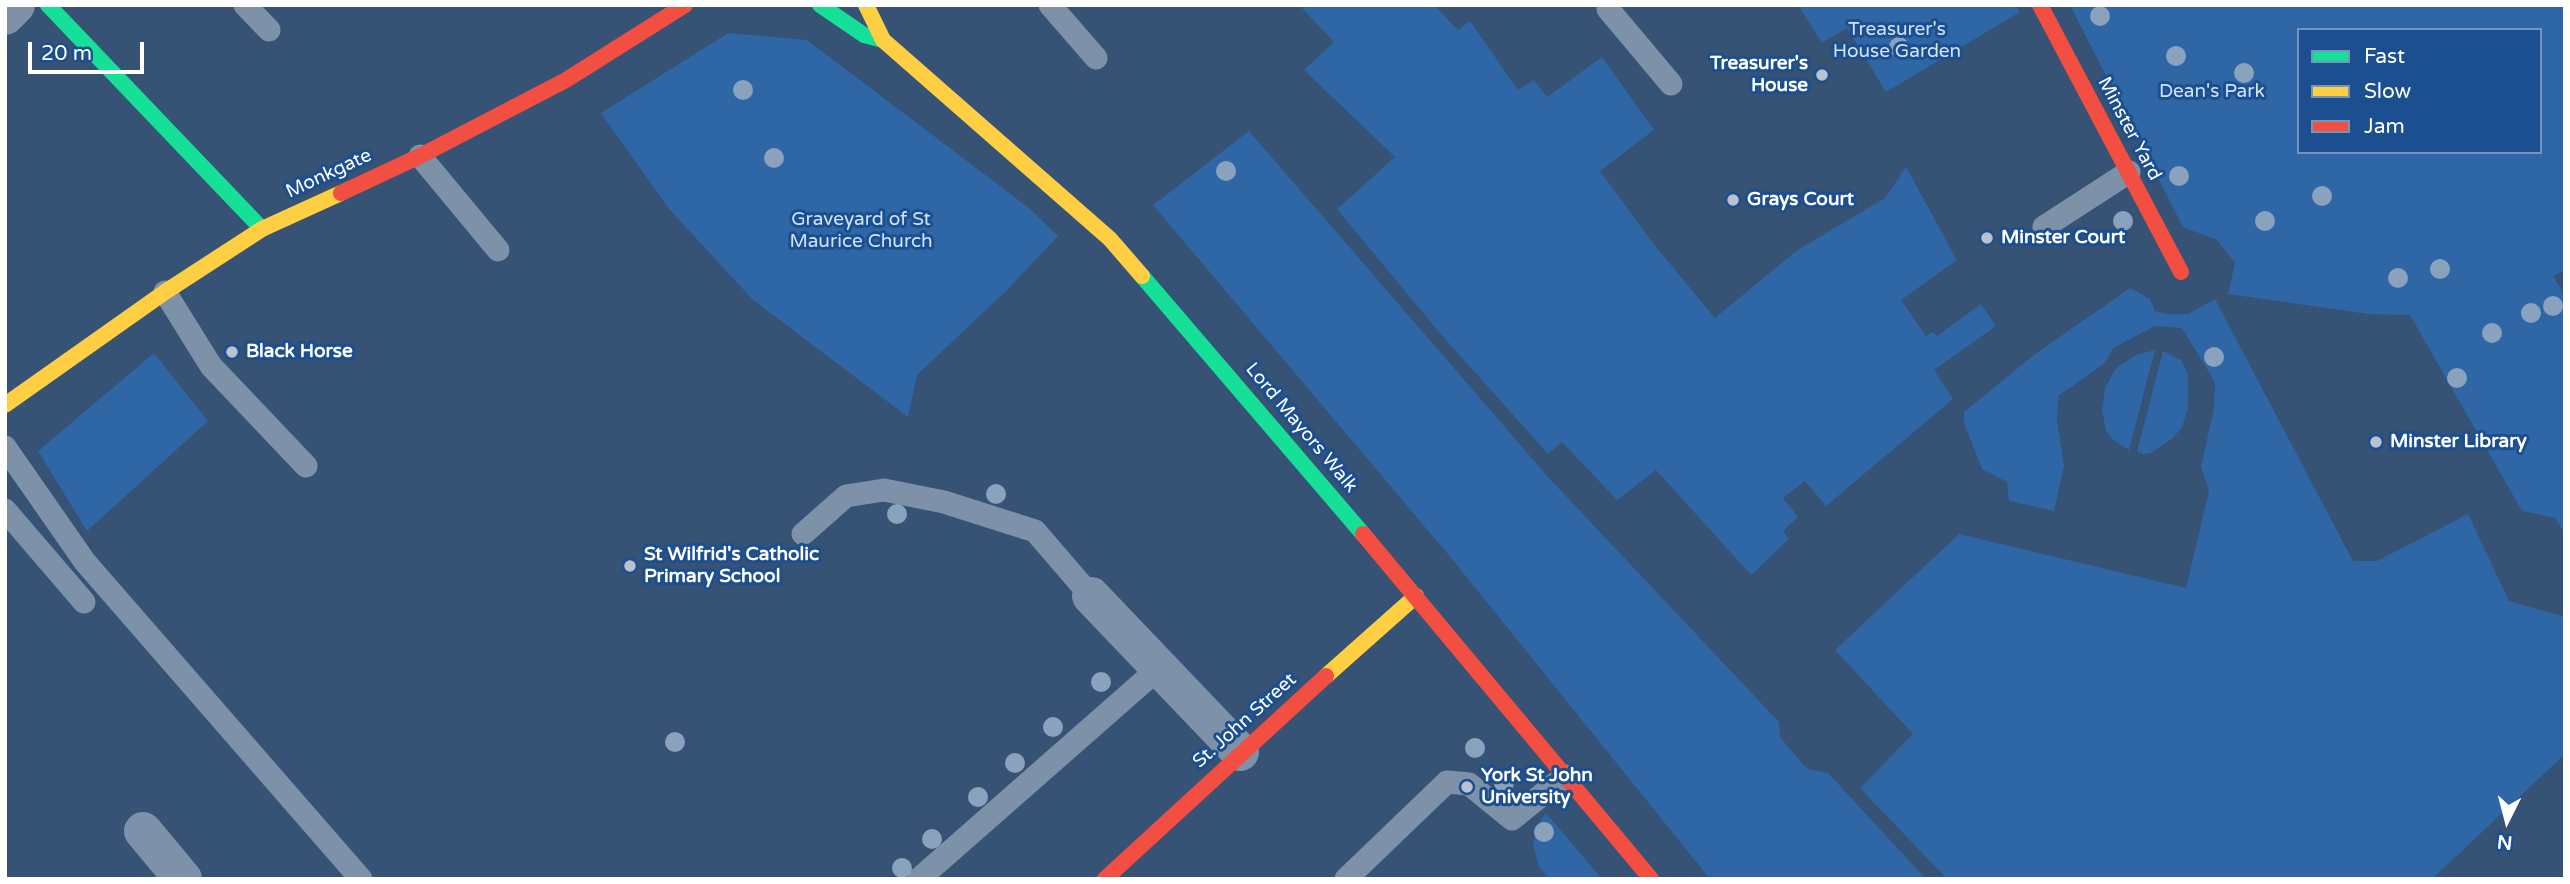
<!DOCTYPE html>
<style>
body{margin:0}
#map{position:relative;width:2570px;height:884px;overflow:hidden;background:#365274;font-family:"Varela Round",sans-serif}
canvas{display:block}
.frame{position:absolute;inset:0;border:7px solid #fff;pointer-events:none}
.legend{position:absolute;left:2297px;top:28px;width:245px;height:126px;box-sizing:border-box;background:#1b4f8f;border:2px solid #7695bc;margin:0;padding:9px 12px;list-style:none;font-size:21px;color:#fff}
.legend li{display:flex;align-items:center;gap:14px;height:35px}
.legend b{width:35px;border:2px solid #7695bc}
.north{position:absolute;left:2472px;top:786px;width:70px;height:70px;-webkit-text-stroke:5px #1b4f8f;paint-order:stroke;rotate:186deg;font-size:19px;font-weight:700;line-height:28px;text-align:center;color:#fff}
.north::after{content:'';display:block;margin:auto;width:24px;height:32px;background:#fff;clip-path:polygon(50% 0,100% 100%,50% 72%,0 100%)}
.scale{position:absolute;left:28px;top:42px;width:116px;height:32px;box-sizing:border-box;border:4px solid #fff;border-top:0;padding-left:9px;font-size:21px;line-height:24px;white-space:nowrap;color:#fff;-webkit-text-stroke:5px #1b4f8f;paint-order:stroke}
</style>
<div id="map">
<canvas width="2570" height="884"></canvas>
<div class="frame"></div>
<ul class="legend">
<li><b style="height:9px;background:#16e098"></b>Fast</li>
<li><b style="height:9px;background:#ffcf43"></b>Slow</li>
<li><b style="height:9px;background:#f24e42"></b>Jam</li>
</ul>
<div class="north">N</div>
<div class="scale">20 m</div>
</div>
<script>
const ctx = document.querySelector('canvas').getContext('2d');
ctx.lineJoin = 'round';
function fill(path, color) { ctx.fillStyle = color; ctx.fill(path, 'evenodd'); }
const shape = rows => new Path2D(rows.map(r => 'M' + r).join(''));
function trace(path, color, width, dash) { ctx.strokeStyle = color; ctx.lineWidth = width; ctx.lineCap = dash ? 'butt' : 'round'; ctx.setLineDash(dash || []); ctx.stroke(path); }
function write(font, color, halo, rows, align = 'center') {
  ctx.font = font + ' "Varela Round",sans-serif'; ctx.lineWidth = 6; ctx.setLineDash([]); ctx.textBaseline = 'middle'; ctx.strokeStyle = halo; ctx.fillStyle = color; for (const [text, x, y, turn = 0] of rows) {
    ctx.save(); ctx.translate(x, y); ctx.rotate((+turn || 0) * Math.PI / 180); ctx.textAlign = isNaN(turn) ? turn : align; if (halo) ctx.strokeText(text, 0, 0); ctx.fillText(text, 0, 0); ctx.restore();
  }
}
fill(shape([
 [1306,5,1434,5,1458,30,1470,21,1518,90,1534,80,1547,97,1602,57,1654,130,1600,171,1656,247,1715,318,1796,251,1885,198,1906,167,1957,260,1901,300,1926,336,1933,332,1937,336,1981,304,1996,326,1934,370,1953,399,1826,506,1805,481,1783,498,1798,517,1783,531,1789,539,1751,575,1656,470,1617,500,1562,442,1548,454,1438,331,1337,209,1395,157,1304,70,1334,42,1302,8],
 [1798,5,2016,5,2020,12,1886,92,1847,28,1822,43],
 [2070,5,2565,5,2565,270,2553,276,2565,296,2565,534,2555,518,2522,511,2410,315,2368,314,2228,294,2235,263,2217,240,2183,227],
 [2299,30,2540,30,2540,152,2299,152],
 [728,33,807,40,1029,208,1058,236,1006,291,917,375,908,417,753,300,669,209,601,113],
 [1249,131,1549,478,1779,722,1780,737,1807,769,1828,773,1926,879,1710,879,1452,559,1153,205],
 [2130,288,2150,299,2155,311,2167,314,2188,314,2215,299,2353,561,2377,561,2468,514,2509,601,2565,617,2565,754,2432,879,1947,879,1860,788,1913,734,1835,650,1959,534,2186,588,2209,491,2201,467,2214,408,2215,382,2182,328,2155,326,2113,348,2105,363,2058,396,2057,420,2064,466,2054,511,2009,501,2007,482,1982,469,1964,423,1964,412,2035,354],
 [2155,350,2129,450,2112,439,2106,430,2102,410,2105,389,2116,368,2136,355],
 [2163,351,2181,360,2188,374,2188,408,2182,427,2173,438,2151,453,2143,454,2137,452],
 [154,353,208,421,87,531,38,451],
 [1546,813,1602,879,1549,879,1539,866,1533,846,1536,827]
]), '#2f66a5');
trace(shape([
 [245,5,269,30],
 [1050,5,1096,58],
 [1608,9,1671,84],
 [420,156,498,250],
 [2044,227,2129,172],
 [165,292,211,366,306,466],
 [5,447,85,562,361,879],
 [5,510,84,602],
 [803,534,846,496,884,490,944,502,1035,531,1091,596],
 [919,879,1158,669],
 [1346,879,1447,782,1469,784,1512,819,1565,776]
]), '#7d92a8', 23);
trace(shape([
 [5,16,16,5],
 [1091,596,1240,752],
 [143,831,183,879]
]), '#7d92a8', 38);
trace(shape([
 [48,5,262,229],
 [820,5,864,35,883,40],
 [1142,276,1363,534]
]), '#16e098', 16);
trace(shape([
 [866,5,883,40,1110,239,1142,276],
 [5,405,165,292,262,229,341,193],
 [1326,676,1416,596]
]), '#ffcf43', 16);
trace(shape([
 [2040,5,2181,272],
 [341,193,420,156,566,80,685,5],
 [1363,534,1651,879],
 [1105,879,1326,676]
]), '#f24e42', 16);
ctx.fillStyle = '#8aa2be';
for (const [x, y] of [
 [2100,16],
 [1899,47],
 [2176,56],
 [2244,73],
 [743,90],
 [774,158],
 [1226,171],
 [2179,176],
 [2322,196],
 [2123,221],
 [2265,221],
 [2440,269],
 [2398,278],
 [2553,306],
 [2531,313],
 [2492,333],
 [2214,357],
 [2457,378],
 [996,494],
 [897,514],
 [1101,682],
 [1053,727],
 [675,742],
 [1475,748],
 [1015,763],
 [1504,783],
 [978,797],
 [1544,832],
 [932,839],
 [902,868]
]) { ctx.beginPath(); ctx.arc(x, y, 10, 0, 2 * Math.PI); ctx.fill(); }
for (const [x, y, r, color] of [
 [1822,75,7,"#b9c2ce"],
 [1733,200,7,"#b9c2ce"],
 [1987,238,7,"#b9c2ce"],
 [232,352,7,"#b9c2ce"],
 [2376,442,7,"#b9c2ce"],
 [630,566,7,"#b9c2ce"],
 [1467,787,7,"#b9c2ce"]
]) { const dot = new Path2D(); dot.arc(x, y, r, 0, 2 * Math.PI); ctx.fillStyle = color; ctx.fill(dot); trace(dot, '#1b4f8f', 2.5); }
write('19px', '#cfe3fa', '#1b4f8f', [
 ["Treasurer's",1897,30],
 ["House Garden",1897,52],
 ["Dean's Park",2212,92],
 ["Graveyard of St",861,220],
 ["Maurice Church",861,242]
]);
write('bold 19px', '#fff', '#1b4f8f', [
 ["Treasurer's",1808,64,"right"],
 ["House",1808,86,"right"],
 ["Grays Court",1747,200],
 ["Minster Court",2001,238],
 ["Black Horse",246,352],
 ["Minster Library",2390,442],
 ["St Wilfrid's Catholic",644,555],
 ["Primary School",644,577],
 ["York St John",1481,776],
 ["University",1481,798]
], 'left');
write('19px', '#fff', '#1b4f8f', [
 ["Minster Yard",2129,129,62],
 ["Monkgate",329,174,-25],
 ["Lord Mayors Walk",1301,428,50],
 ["St. John Street",1245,721,-42]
]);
</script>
